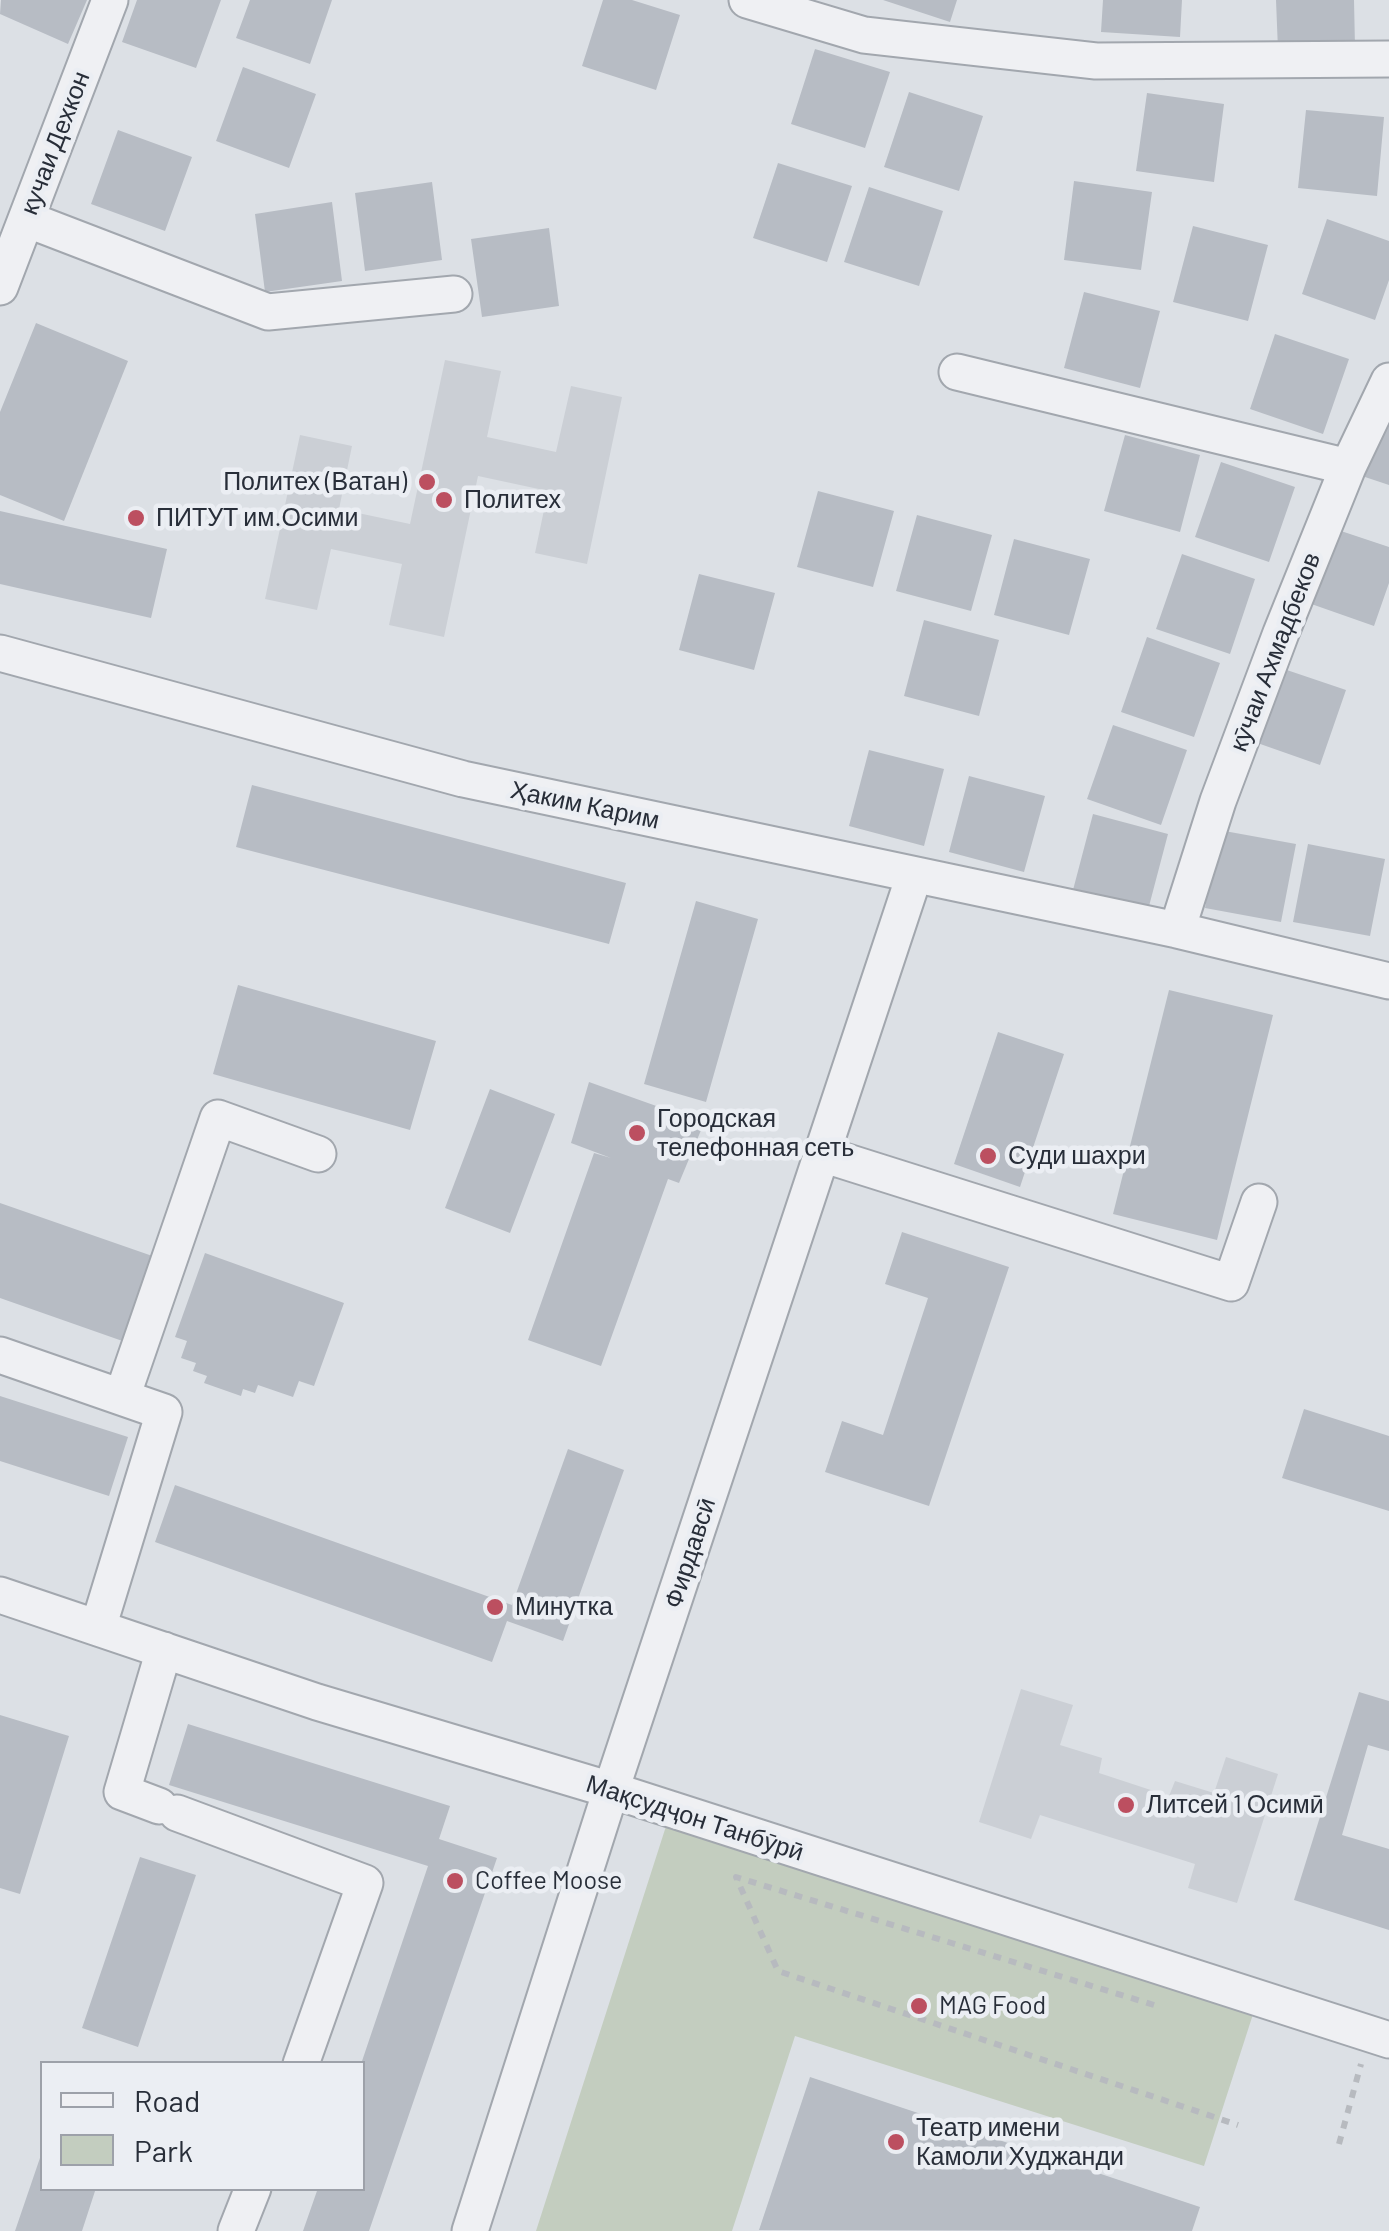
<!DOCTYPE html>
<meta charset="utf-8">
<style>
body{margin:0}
#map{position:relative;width:1389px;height:2231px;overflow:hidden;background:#dce0e5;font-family:Barlow,sans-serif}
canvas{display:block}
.legend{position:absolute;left:40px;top:2061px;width:325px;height:130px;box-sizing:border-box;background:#ebeef3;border:2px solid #9da1a9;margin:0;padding:12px 18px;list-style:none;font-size:30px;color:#282e39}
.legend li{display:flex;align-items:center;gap:20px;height:50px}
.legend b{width:50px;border:2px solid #9da1a9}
</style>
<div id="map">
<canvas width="1389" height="2231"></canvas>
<ul class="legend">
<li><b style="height:12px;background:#eff0f3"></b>Road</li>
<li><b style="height:28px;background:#c3cdbf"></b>Park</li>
</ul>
</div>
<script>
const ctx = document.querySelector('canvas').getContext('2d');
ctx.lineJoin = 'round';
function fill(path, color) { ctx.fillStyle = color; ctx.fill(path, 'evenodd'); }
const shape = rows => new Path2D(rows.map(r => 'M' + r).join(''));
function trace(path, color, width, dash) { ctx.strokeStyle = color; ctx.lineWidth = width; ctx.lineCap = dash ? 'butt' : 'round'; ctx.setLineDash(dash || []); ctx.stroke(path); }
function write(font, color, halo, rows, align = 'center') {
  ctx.font = font + ' Barlow,sans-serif'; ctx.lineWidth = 9; ctx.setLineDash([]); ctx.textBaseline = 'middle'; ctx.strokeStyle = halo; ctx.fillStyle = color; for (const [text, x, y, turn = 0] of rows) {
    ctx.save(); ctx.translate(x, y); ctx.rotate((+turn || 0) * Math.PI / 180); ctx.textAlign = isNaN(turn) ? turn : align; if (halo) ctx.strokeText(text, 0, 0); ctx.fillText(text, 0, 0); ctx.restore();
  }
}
fill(shape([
 [445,360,501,371,487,437,556,452,571,386,622,397,587,564,535,553,548,491,478,476,444,637,389,625,402,564,331,549,317,610,265,599,300,435,352,446,339,509,410,524],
 [1021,1689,1073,1705,1060,1745,1102,1758,1099,1773,1169,1796,1175,1781,1214,1793,1226,1757,1278,1774,1237,1903,1188,1888,1195,1864,1040,1815,1031,1839,979,1822]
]), '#cbcfd5');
fill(shape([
 [668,1820,1255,2008,1204,2166,795,2036,732,2231,536,2231]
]), '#c3cdbf');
fill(shape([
 [1,0,87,0,68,44,0,14],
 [137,0,221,0,196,68,122,42],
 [250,0,332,0,310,64,236,38],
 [603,0,632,0,680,15,656,90,582,66],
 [883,0,957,0,950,22],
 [1103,0,1182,0,1180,37,1101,32],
 [1276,0,1354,0,1355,47,1278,50],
 [815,49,890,72,865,148,791,124],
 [243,67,316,94,289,168,216,141],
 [909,92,983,116,959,191,884,167],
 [1147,93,1224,104,1214,182,1136,171],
 [1306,110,1384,117,1377,196,1298,188],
 [118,130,192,157,165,231,91,204],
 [778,163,852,186,827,262,753,238],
 [1074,181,1152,192,1141,270,1064,260],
 [432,182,442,260,365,271,355,193],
 [869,187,943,211,919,286,844,262],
 [332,202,342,281,265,292,255,214],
 [1327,219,1389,241,1389,280,1375,320,1302,294],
 [1193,226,1268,245,1248,321,1173,302],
 [549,228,559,306,482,317,471,239],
 [1084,292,1160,311,1140,388,1064,368],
 [36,323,128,361,64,521,0,495,0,412],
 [1275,334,1349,359,1323,434,1250,409],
 [1389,400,1389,485,1362,476],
 [1125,435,1200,455,1180,532,1104,511],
 [1221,462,1295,487,1269,562,1195,537],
 [818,491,894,511,873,587,797,567],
 [0,511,167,549,151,618,0,584],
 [917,515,992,535,971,611,896,591],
 [1326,526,1389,547,1389,583,1374,626,1300,600],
 [1014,539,1090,559,1069,635,994,615],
 [1182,554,1255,579,1230,654,1156,629],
 [699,574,775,593,754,670,679,650],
 [924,620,999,640,979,716,904,696],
 [1147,637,1220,663,1194,737,1121,712],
 [1272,665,1346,690,1320,765,1246,739],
 [1113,725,1187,750,1161,825,1087,799],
 [869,750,944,769,924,846,849,826],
 [969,776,1045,796,1024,872,949,852],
 [252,785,626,883,609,944,236,847],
 [1093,814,1168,834,1148,910,1073,890],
 [1219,830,1296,844,1281,922,1205,908],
 [1308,844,1385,859,1370,936,1293,922],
 [696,901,758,919,706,1102,644,1084],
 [238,985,436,1041,410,1130,213,1074],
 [1169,990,1273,1015,1217,1240,1113,1214],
 [998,1032,1064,1054,1020,1187,954,1164],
 [589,1082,704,1123,679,1183,668,1179,601,1366,528,1340,594,1153,611,1158,571,1143],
 [490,1089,555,1114,510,1233,445,1208],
 [0,1203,161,1259,131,1344,0,1298],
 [902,1232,1009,1267,929,1506,825,1472,842,1421,883,1435,928,1298,885,1284],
 [205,1253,344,1303,314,1386,299,1381,293,1397,258,1385,255,1393,243,1389,241,1396,204,1383,207,1376,193,1371,196,1363,181,1358,187,1341,175,1337],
 [0,1396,128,1437,109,1496,0,1461],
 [1304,1409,1389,1436,1389,1511,1282,1478],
 [568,1449,624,1470,563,1641,507,1621,492,1662,155,1542,175,1485,512,1605],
 [1359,1692,1389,1701,1389,1751,1368,1745,1342,1835,1389,1849,1389,1930,1294,1900],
 [0,1715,69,1736,20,1894,0,1888],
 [188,1724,450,1806,439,1839,497,1858,369,2231,303,2231,318,2188,362,2188,361,2064,428,1866,169,1785],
 [140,1857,196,1875,138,2047,82,2028],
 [810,2077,1200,2207,1192,2231,759,2230],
 [42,2152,42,2188,96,2188,82,2231,15,2231]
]), '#b7bcc4');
const minor = shape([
 [747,0,864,35,1096,61,1389,59],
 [26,219,268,312,454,294],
 [0,287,110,0],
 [957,372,1348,467],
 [0,653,463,779,1177,930,1389,981],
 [1177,930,1218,801,1281,633,1348,467,1389,381],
 [822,1154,1231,1283,1259,1202],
 [0,1355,164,1412,98,1628],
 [122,1397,218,1118,318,1154],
 [0,1595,317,1702,611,1790,1389,2040],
 [159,1806,122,1792,164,1650],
 [177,1813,365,1883,301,2064],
 [236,2231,253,2188],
 [470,2231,611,1790,914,876]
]);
trace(minor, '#a2a7ae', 39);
trace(shape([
 [1154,2005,736,1877,778,1971,1238,2125],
 [1339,2144,1361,2064]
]), '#b7babf', 6, [8, 8]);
trace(minor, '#eff0f3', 35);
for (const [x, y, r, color] of [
 [427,482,10,"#bc4f60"],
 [444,500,10,"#bc4f60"],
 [136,518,10,"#bc4f60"],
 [637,1133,10,"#bc4f60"],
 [988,1156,10,"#bc4f60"],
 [495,1607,10,"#bc4f60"],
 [1126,1805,10,"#bc4f60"],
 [455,1881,10,"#bc4f60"],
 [919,2006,10,"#bc4f60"],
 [896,2142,10,"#bc4f60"]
]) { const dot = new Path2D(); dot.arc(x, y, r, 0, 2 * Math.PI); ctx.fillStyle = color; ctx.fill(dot); trace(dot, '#ebeef3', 4); }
write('25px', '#282e39', '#ebeef3', [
 ["кучаи Дехкон",55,143,-69],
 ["кӯчаи Ахмадбеков",1275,652,-69],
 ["Ҳаким Карим",585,805,12],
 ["Фирдавсӣ",690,1553,-72],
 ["Мақсудҷон Танбӯрӣ",695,1818,18]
]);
write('25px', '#282e39', '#ebeef3', [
 ["Политех (Ватан)",407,482,"right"],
 ["Политех",464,500],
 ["ПИТУТ им.Осими",156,518],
 ["Городская",657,1119],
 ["телефонная сеть",657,1148],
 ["Суди шахри",1008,1156],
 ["Минутка",515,1607],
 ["Литсей 1 Осимӣ",1146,1805],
 ["Coffee Moose",475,1881],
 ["MAG Food",939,2006],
 ["Театр имени",916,2128],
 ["Камоли Худжанди",916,2157]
], 'left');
</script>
